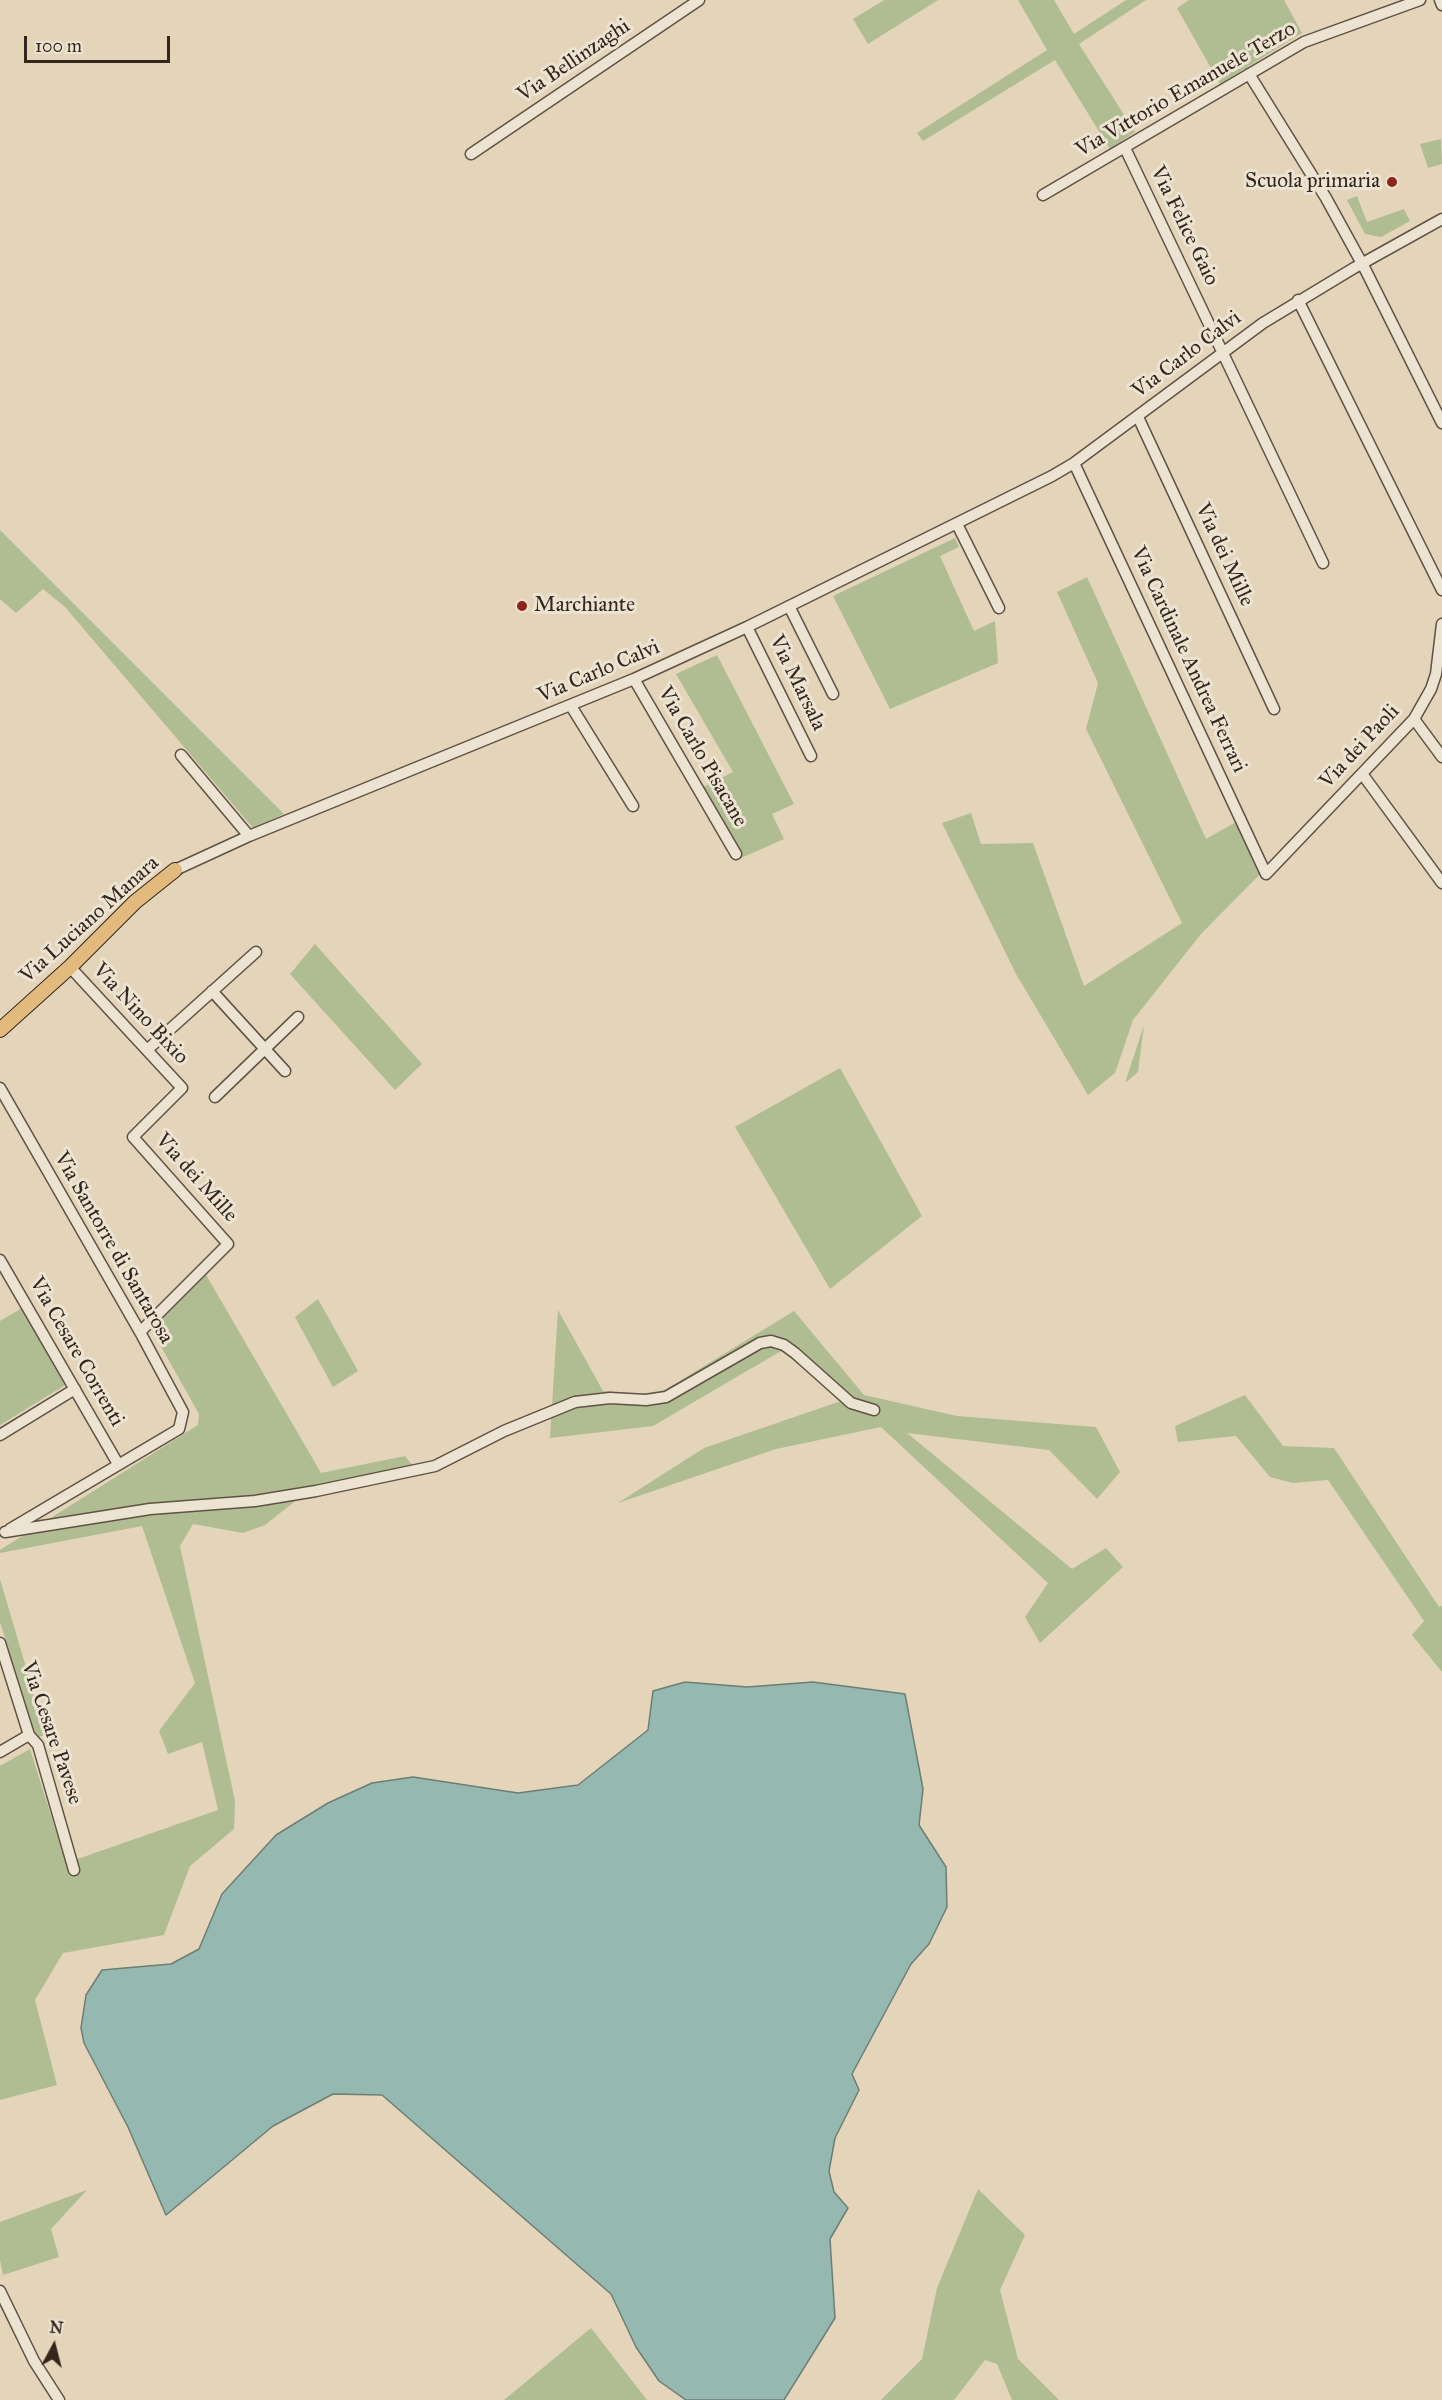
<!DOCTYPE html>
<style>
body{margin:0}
#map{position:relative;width:1442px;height:2400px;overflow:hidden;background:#e3d4ba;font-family:"IM FELL Great Primer",serif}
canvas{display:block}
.north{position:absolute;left:24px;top:2316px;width:60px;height:60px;-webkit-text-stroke:4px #ede3d2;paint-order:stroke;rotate:7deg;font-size:16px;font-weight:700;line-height:24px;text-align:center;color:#34261c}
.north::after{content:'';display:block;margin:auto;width:21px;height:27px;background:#34261c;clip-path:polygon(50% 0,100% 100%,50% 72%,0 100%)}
.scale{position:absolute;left:24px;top:36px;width:146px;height:27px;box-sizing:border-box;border:3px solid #34261c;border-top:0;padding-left:8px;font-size:18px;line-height:21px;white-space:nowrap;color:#34261c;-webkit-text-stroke:4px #ede3d2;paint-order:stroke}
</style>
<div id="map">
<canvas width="1442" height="2400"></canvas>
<div class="north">N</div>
<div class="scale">100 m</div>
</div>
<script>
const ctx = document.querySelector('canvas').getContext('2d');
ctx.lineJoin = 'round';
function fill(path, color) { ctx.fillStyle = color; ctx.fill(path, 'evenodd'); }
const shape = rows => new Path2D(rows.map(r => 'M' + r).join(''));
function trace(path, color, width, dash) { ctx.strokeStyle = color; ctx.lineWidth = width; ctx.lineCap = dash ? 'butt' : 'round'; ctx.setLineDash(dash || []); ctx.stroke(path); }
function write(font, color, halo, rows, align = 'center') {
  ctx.font = font + ' "IM FELL Great Primer",serif'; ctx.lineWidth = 6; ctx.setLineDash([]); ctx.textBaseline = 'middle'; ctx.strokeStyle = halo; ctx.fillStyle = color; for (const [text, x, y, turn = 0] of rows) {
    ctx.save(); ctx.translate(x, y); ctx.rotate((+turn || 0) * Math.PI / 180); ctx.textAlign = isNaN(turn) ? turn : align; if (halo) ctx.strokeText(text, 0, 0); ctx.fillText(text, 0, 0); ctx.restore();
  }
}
fill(shape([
 [884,0,938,0,868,44,853,19],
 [1018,0,1054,0,1074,34,1126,0,1146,0,1079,44,1135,132,1110,149,1055,60,923,141,917,133,1047,50],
 [1189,0,1284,0,1302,33,1220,84,1177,8],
 [1441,139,1442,164,1428,168,1420,144],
 [1357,196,1367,222,1404,209,1410,221,1381,237,1365,234,1347,200],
 [0,530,284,814,253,828,65,607,43,589,16,613,0,599],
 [955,538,959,547,940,556,974,631,995,621,998,663,890,709,833,596],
 [1087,577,1206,839,1236,822,1262,872,1201,934,1133,1020,1115,1073,1088,1095,1016,974,942,823,971,813,981,844,1033,843,1084,986,1182,923,1086,729,1098,683,1057,592],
 [717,655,794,804,772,814,784,839,741,858,701,788,733,772,676,674],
 [315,944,422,1064,395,1090,290,974],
 [1144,1025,1138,1072,1125,1083],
 [840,1068,922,1216,830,1289,735,1127],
 [205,1273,321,1473,405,1456,416,1470,299,1498,265,1525,243,1533,193,1524,180,1546,235,1801,234,1829,190,1866,164,1935,63,1953,35,2000,57,2085,0,2100,0,1766,30,1749,66,1863,218,1810,202,1742,168,1754,159,1731,195,1683,142,1526,0,1553,0,1550,198,1425,199,1414,150,1327],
 [318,1299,358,1371,333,1387,295,1317],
 [22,1308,67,1384,0,1425,0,1321],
 [558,1310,603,1391,641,1394,665,1390,794,1311,864,1395,957,1416,1096,1427,1120,1472,1097,1499,1049,1450,907,1433,1072,1569,1106,1548,1123,1567,1040,1643,1025,1617,1048,1583,881,1427,776,1449,618,1503,704,1448,844,1400,781,1351,653,1426,550,1438],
 [1245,1395,1283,1446,1334,1448,1439,1607,1442,1606,1442,1672,1412,1635,1424,1621,1328,1480,1293,1483,1270,1477,1236,1436,1178,1442,1175,1426],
 [0,1579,46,1735,38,1737,35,1732,0,1622],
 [978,2189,1025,2235,1000,2290,1018,2359,1059,2400,1012,2400,997,2364,985,2360,954,2400,881,2400,922,2359,937,2288],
 [87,2190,51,2229,59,2257,3,2275,0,2260,0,2222],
 [591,2328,647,2400,504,2400]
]), '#b0bd92');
const water = shape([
 [685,1682,747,1687,813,1682,905,1694,923,1789,919,1825,946,1867,947,1907,929,1944,911,1964,852,2074,859,2090,835,2138,829,2171,834,2192,848,2208,830,2239,835,2318,784,2400,686,2400,659,2381,636,2347,611,2294,382,2095,333,2094,273,2126,166,2215,128,2127,84,2043,81,2028,86,1995,102,1970,171,1964,199,1949,222,1894,276,1835,328,1803,372,1783,413,1777,518,1793,578,1785,648,1730,653,1691,685,1682]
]);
fill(water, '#95b8b0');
trace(water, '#6e7e75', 1.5);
const minor = shape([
 [1440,0,1442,5],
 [1249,74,1326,198,1365,269,1442,423],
 [1125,148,1323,563],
 [471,154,699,0],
 [1043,195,1304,42,1420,0],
 [1298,300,1442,590],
 [1138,417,1274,709],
 [1074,463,1266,874,1414,719,1431,689,1436,674,1442,624],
 [957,524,999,608],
 [789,606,833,694],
 [747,627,811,756],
 [634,679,736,854],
 [571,706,633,806],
 [1414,719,1442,757],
 [181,755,249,836],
 [1363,775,1442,883],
 [175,870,249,836,634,679,747,627,1052,476,1074,463,1263,323,1354,268,1442,219],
 [70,967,182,1088,133,1137,228,1244,140,1332],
 [212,991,285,1071],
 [147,1050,256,952],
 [0,1088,140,1332,183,1412,179,1429,10,1529],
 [215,1097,298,1017],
 [0,1260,118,1464],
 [0,1435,75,1389],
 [5,1532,150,1509,255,1501,316,1491,435,1466,504,1431,575,1402,610,1398,646,1400,666,1397,760,1343,771,1341,784,1345,795,1353,851,1403,874,1410],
 [0,1643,29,1735,38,1745,74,1870],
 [0,1752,29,1735],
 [0,2291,34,2361,59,2400]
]);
const major = shape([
 [0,1030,70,967,135,902,175,870]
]);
trace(minor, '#605244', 13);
trace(major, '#34261c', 16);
trace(minor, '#ede3d2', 10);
trace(major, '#e2ba7d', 14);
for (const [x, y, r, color] of [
 [1392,182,6,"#8f2418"],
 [522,606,6,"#8f2418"]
]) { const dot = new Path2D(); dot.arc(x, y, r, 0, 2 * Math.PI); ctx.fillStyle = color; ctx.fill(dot); trace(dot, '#ede3d2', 2); }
write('21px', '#34261c', '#ede3d2', [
 ["Via Bellinzaghi",574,61,-34],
 ["Via Vittorio Emanuele Terzo",1186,90,-30],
 ["Via Felice Gaio",1184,226,64],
 ["Via Carlo Calvi",1187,355,-37],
 ["Via dei Mille",1224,555,65],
 ["Via Cardinale Andrea Ferrari",1188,660,65],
 ["Via Carlo Calvi",599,672,-23],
 ["Via Marsala",797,683,64],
 ["Via dei Paoli",1360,747,-47],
 ["Via Carlo Pisacane",702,757,60],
 ["Via Luciano Manara",90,920,-42],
 ["Via Nino Bixio",140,1014,47],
 ["Via dei Mille",196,1178,48],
 ["Via Santorre di Santarosa",113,1248,60],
 ["Via Cesare Correnti",76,1352,60],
 ["Via Cesare Pavese",51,1733,71]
]);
write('21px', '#34261c', '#ede3d2', [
 ["Scuola primaria",1380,182],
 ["Marchiante",534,606,"left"]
], 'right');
</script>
